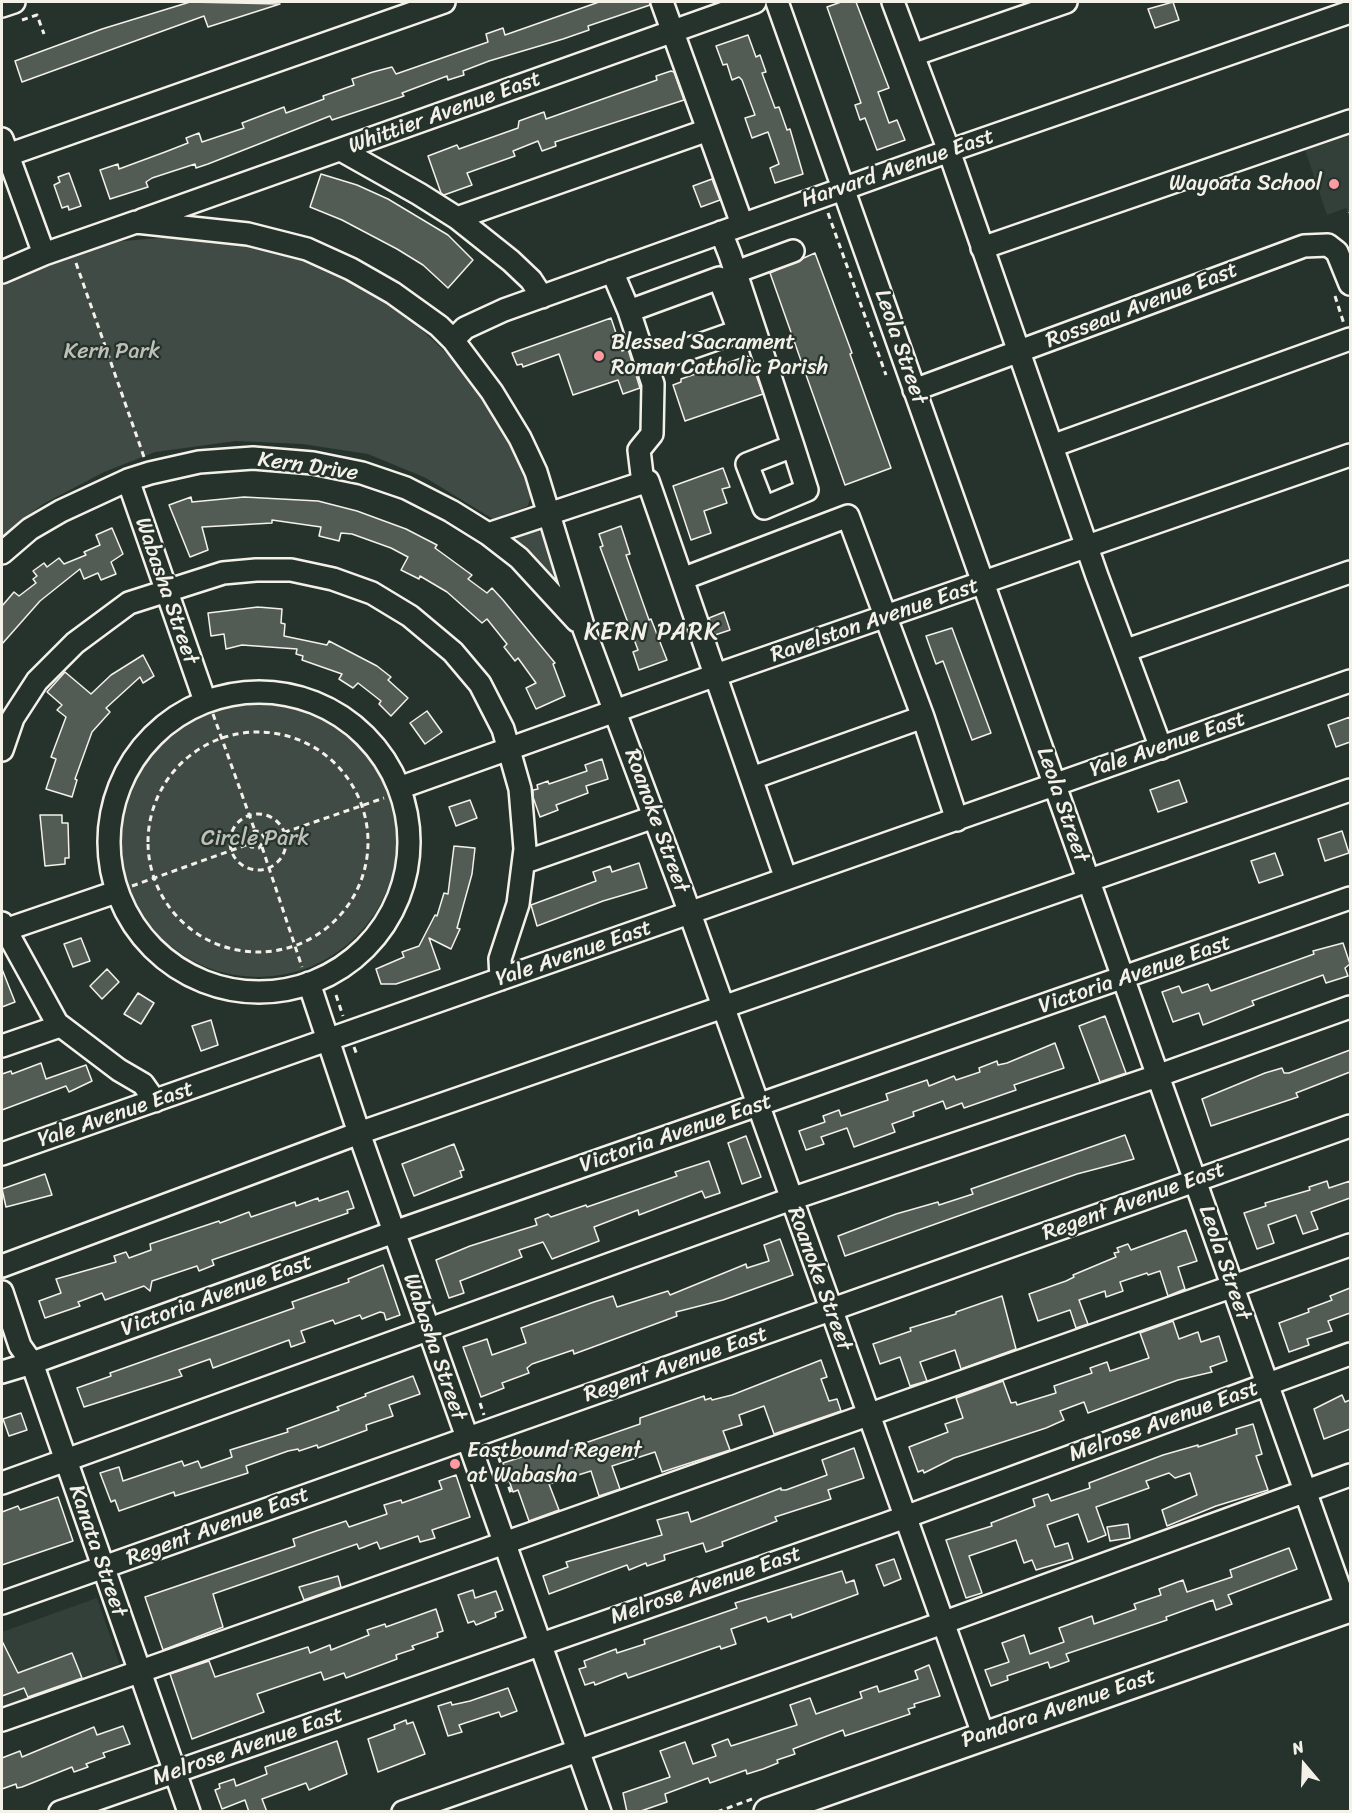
<!DOCTYPE html>
<style>
body{margin:0}
#map{position:relative;width:1352px;height:1813px;overflow:hidden;background:#26332d;font-family:Sriracha,sans-serif}
canvas{display:block}
.frame{position:absolute;inset:0;border:3px solid #f4f1e8;pointer-events:none}
.north{position:absolute;left:1274px;top:1735px;width:60px;height:60px;-webkit-text-stroke:4px #26332d;paint-order:stroke;rotate:341deg;font-size:16px;font-weight:700;line-height:24px;text-align:center;color:#f4f1e8}
.north::after{content:'';display:block;margin:auto;width:21px;height:27px;background:#f4f1e8;clip-path:polygon(50% 0,100% 100%,50% 72%,0 100%)}
</style>
<div id="map">
<canvas width="1352" height="1813"></canvas>
<div class="frame"></div>
<div class="north">N</div>
</div>
<script>
const ctx = document.querySelector('canvas').getContext('2d');
ctx.lineJoin = 'round';
function fill(path, color) { ctx.fillStyle = color; ctx.fill(path, 'evenodd'); }
const shape = rows => new Path2D(rows.map(r => 'M' + r).join(''));
function trace(path, color, width, dash) { ctx.strokeStyle = color; ctx.lineWidth = width; ctx.lineCap = dash ? 'butt' : 'round'; ctx.setLineDash(dash || []); ctx.stroke(path); }
function write(font, color, halo, rows, align = 'center') {
  ctx.font = font + ' Sriracha,sans-serif'; ctx.lineWidth = 4.5; ctx.setLineDash([]); ctx.textBaseline = 'middle'; ctx.strokeStyle = halo; ctx.fillStyle = color; for (const [text, x, y, turn = 0] of rows) {
    ctx.save(); ctx.translate(x, y); ctx.rotate((+turn || 0) * Math.PI / 180); ctx.textAlign = isNaN(turn) ? turn : align; if (halo) ctx.strokeText(text, 0, 0); ctx.fillText(text, 0, 0); ctx.restore();
  }
}
fill(shape([
 [1350,128,1350,221,1346,208,1327,215,1303,144],
 [97,1598,121,1668,2,1709,2,1632]
]), '#333f39');
fill(shape([
 [172,237,215,239,266,248,321,266,366,290,407,316,458,364,485,403,510,443,525,477,531,494,528,506,493,519,426,478,368,454,302,444,236,441,155,452,104,472,43,504,2,536,2,281,99,243],
 [532,530,539,531,544,536,555,574,553,576,518,545,516,540,519,535],
 '119 838a139 139 0 1 1 278 0a139 139 0 1 1-278 0Z'
]), '#414b45');
const building = shape([
 [190,2,280,4,208,27,204,16,22,82,15,61,102,29,190,2],
 [599,2,650,2,650,5,588,26,589,30,563,39,489,61,463,71,464,75,448,80,447,76,402,93,404,96,332,120,330,116,208,164,196,168,195,164,152,178,146,182,148,187,110,199,100,170,118,164,119,169,165,152,188,143,186,138,199,133,202,142,244,128,242,123,284,107,286,113,324,99,323,96,354,85,352,79,373,72,392,67,396,74,488,42,486,34,503,28,505,35,599,2],
 [841,2,856,2,889,88,878,92,889,123,897,120,905,140,877,150,865,118,860,120,855,105,861,103,827,7,841,2],
 [1173,2,1179,20,1155,28,1148,9,1173,2],
 [748,35,756,57,760,55,766,72,762,73,775,108,779,107,787,130,790,129,803,174,775,183,770,168,779,164,768,132,752,138,745,118,755,115,742,80,739,77,732,80,727,64,723,65,716,46,748,35],
 [671,71,674,72,684,100,555,142,556,146,542,151,538,141,513,151,515,156,467,173,472,185,444,195,441,193,428,156,457,145,459,149,518,128,519,121,544,112,546,119,597,101,657,80,656,76,671,71],
 [69,173,81,206,69,210,68,206,62,208,54,185,60,182,58,177,69,173],
 [321,174,357,185,388,199,448,235,473,260,448,288,423,265,397,249,342,220,310,207,321,174],
 [712,179,720,200,701,207,693,186,712,179],
 [815,253,852,353,850,354,891,468,845,485,770,273,815,253],
 [611,318,622,351,628,349,640,388,623,394,618,380,573,395,559,354,523,367,522,364,517,365,512,353,611,318],
 [747,356,750,358,763,394,685,421,673,385,681,382,681,379,747,356],
 [723,468,730,487,722,489,727,503,704,511,711,533,691,540,673,486,723,468],
 [191,497,192,502,244,497,318,501,357,511,406,529,437,545,435,548,472,575,468,579,487,593,492,588,503,600,555,663,553,664,565,696,536,709,526,688,536,683,518,658,515,661,504,647,507,644,487,619,482,623,447,592,420,576,419,579,401,570,408,557,391,548,352,534,341,533,339,541,319,536,321,527,272,520,272,523,202,527,208,550,190,557,169,505,191,497],
 [621,526,630,554,626,555,649,620,651,619,667,660,639,670,633,652,638,650,600,547,603,546,599,534,621,526],
 [112,528,123,554,111,562,116,574,101,580,98,573,84,579,80,569,40,601,2,644,2,606,14,592,19,596,36,583,33,579,37,576,33,571,44,563,47,567,59,558,64,564,86,555,84,552,100,545,96,535,112,528],
 [258,607,282,609,281,623,285,624,284,636,327,645,329,641,377,666,391,677,388,680,408,698,391,716,379,704,381,701,358,683,353,688,339,679,342,674,302,660,303,656,296,654,297,649,242,645,226,649,224,634,211,636,208,613,258,607],
 [724,612,730,630,715,635,709,618,724,612],
 [952,628,991,733,972,740,943,661,936,664,926,636,952,628],
 [143,655,154,676,143,683,140,677,106,708,110,712,92,732,75,779,77,780,72,797,46,789,56,759,51,757,66,717,57,710,62,705,47,692,65,672,91,694,111,675,143,655],
 [427,711,442,732,425,744,410,723,427,711],
 [1350,717,1350,742,1336,747,1328,725,1350,717],
 [602,759,608,779,586,786,588,793,556,805,558,810,540,817,533,797,533,790,538,789,537,785,548,781,549,784,587,771,585,765,602,759],
 [1179,780,1187,802,1158,812,1150,790,1179,780],
 [470,800,477,818,456,826,449,807,470,800],
 [40,815,62,815,62,823,68,823,69,858,65,858,65,864,45,866,40,815],
 [1342,831,1349,853,1325,861,1318,839,1342,831],
 [454,846,475,848,472,874,457,928,460,929,451,949,429,938,440,969,396,984,381,984,376,969,404,957,402,952,419,946,435,915,437,916,444,893,448,894,454,846],
 [1275,853,1283,875,1259,883,1251,861,1275,853],
 [639,863,647,888,603,901,537,926,531,905,596,881,593,872,610,866,612,872,639,863],
 [81,938,90,961,73,967,64,944,81,938],
 [1343,943,1350,964,1345,968,1348,976,1326,983,1323,975,1252,1001,1254,1005,1203,1025,1199,1013,1173,1022,1162,992,1179,986,1182,993,1208,984,1211,991,1314,954,1313,951,1343,943],
 [2,969,15,1002,2,1007,2,969],
 [107,969,119,982,102,999,90,986,107,969],
 [138,993,154,1003,141,1024,124,1014,138,993],
 [1105,1016,1126,1073,1100,1082,1079,1026,1105,1016],
 [211,1020,218,1045,201,1051,192,1026,211,1020],
 [1055,1043,1064,1068,1014,1085,1016,1090,964,1108,962,1103,946,1109,943,1101,913,1112,914,1116,892,1124,895,1132,854,1147,847,1128,821,1137,824,1144,806,1150,799,1131,825,1122,823,1116,839,1110,841,1116,873,1105,888,1100,886,1094,927,1080,929,1086,954,1076,956,1080,980,1072,979,1068,997,1061,998,1065,1007,1063,1055,1043],
 [1350,1050,1350,1072,1296,1093,1298,1097,1211,1126,1202,1099,1265,1073,1282,1068,1284,1073,1289,1073,1350,1050],
 [41,1063,46,1079,86,1065,92,1081,69,1092,66,1086,2,1110,2,1074,11,1071,12,1074,41,1063],
 [1125,1135,1134,1159,1077,1174,845,1256,838,1236,896,1214,938,1202,939,1205,973,1194,971,1189,1125,1135],
 [746,1136,761,1177,742,1184,728,1143,746,1136],
 [454,1144,464,1170,460,1171,462,1177,414,1196,402,1164,454,1144],
 [709,1161,720,1193,705,1198,702,1191,639,1215,638,1210,594,1227,599,1241,552,1259,543,1242,519,1250,522,1257,460,1281,464,1293,449,1298,436,1260,470,1246,537,1225,535,1219,548,1214,551,1217,586,1205,587,1207,677,1176,675,1172,709,1161],
 [45,1174,52,1195,6,1207,2,1189,45,1174],
 [1327,1181,1329,1188,1350,1181,1350,1198,1311,1212,1318,1229,1303,1234,1296,1215,1268,1225,1274,1243,1257,1249,1244,1213,1266,1206,1265,1203,1310,1190,1309,1187,1327,1181],
 [348,1191,354,1208,347,1210,348,1213,212,1260,214,1265,199,1271,197,1266,152,1281,150,1291,144,1286,105,1300,102,1293,78,1302,80,1306,45,1318,39,1301,61,1293,56,1279,116,1262,114,1256,126,1252,129,1258,151,1250,150,1244,219,1221,220,1223,249,1212,251,1217,295,1202,296,1206,318,1198,319,1201,348,1191],
 [1186,1230,1197,1261,1178,1267,1185,1289,1168,1296,1160,1271,1148,1275,1147,1273,1120,1282,1123,1291,1106,1297,1105,1291,1079,1300,1088,1324,1076,1328,1070,1310,1038,1321,1029,1294,1066,1281,1074,1277,1073,1275,1116,1257,1114,1253,1119,1252,1117,1248,1128,1244,1131,1250,1186,1230],
 [780,1239,793,1275,723,1300,676,1312,677,1316,574,1354,573,1350,532,1364,527,1368,529,1373,502,1383,504,1388,481,1397,463,1347,487,1339,492,1355,526,1343,521,1328,594,1302,613,1296,617,1307,668,1291,670,1295,746,1264,747,1268,769,1261,764,1245,780,1239],
 [383,1265,400,1315,386,1320,384,1313,380,1312,362,1319,360,1315,335,1324,333,1320,301,1331,305,1342,291,1347,289,1340,213,1368,210,1359,179,1370,182,1376,84,1407,77,1388,111,1376,110,1373,294,1308,292,1302,349,1282,348,1279,383,1265],
 [1350,1288,1350,1313,1328,1321,1332,1331,1307,1339,1309,1345,1289,1352,1279,1323,1309,1312,1308,1309,1332,1300,1330,1296,1350,1288],
 [1002,1296,1016,1349,961,1369,955,1350,920,1362,927,1381,910,1386,900,1357,880,1364,873,1344,911,1331,910,1328,956,1314,956,1312,1002,1296],
 [1173,1321,1179,1339,1198,1332,1201,1342,1219,1336,1227,1361,1210,1367,1212,1372,1178,1380,1088,1413,1084,1402,1060,1411,1064,1420,1046,1428,954,1458,924,1473,923,1470,918,1472,909,1447,948,1432,945,1424,963,1418,956,1398,1003,1381,1011,1403,1016,1402,1017,1405,1056,1393,1054,1386,1092,1373,1090,1368,1107,1362,1110,1371,1149,1358,1140,1333,1173,1321],
 [821,1360,827,1377,821,1379,829,1401,837,1399,841,1411,774,1434,764,1406,739,1415,742,1425,723,1431,730,1450,662,1472,655,1452,612,1466,620,1489,599,1496,591,1471,549,1484,559,1510,529,1521,518,1490,513,1492,503,1463,556,1446,558,1451,562,1451,640,1424,640,1418,666,1409,704,1396,705,1400,711,1398,712,1400,732,1395,821,1360],
 [413,1376,420,1394,389,1405,393,1416,366,1425,367,1430,318,1448,317,1445,299,1451,298,1449,288,1451,246,1466,248,1473,175,1496,174,1492,119,1511,115,1500,111,1502,100,1473,119,1467,123,1481,182,1461,184,1466,198,1461,201,1468,232,1457,230,1450,288,1432,287,1429,339,1410,337,1407,366,1396,365,1394,413,1376],
 [1342,1395,1345,1402,1350,1400,1350,1429,1324,1439,1314,1409,1342,1395],
 [21,1413,27,1430,9,1436,3,1419,21,1413],
 [1253,1424,1262,1454,1256,1456,1268,1490,1216,1506,1167,1526,1162,1510,1197,1495,1190,1473,1175,1478,1169,1473,1146,1481,1149,1488,1096,1507,1106,1535,1088,1542,1078,1514,1047,1525,1055,1547,1068,1543,1073,1559,1036,1570,1032,1560,1024,1563,1016,1540,969,1556,982,1593,966,1598,946,1540,992,1526,991,1523,1035,1506,1033,1499,1048,1494,1051,1501,1090,1488,1089,1483,1163,1455,1198,1445,1198,1447,1237,1434,1236,1429,1253,1424],
 [854,1448,864,1478,828,1490,831,1499,775,1517,777,1521,722,1542,723,1546,706,1552,703,1543,664,1555,665,1560,647,1566,646,1563,629,1570,627,1565,549,1594,543,1576,568,1567,566,1562,662,1535,657,1520,688,1512,691,1522,781,1488,781,1490,786,1490,827,1475,822,1460,854,1448],
 [456,1475,470,1517,432,1530,435,1538,420,1542,418,1536,380,1549,377,1542,359,1549,357,1544,213,1594,223,1627,163,1650,145,1597,295,1546,293,1539,316,1531,346,1521,349,1527,387,1514,384,1505,401,1500,402,1503,442,1489,439,1481,456,1475],
 [58,1497,73,1541,2,1565,2,1512,18,1506,20,1510,58,1497],
 [1128,1524,1130,1538,1110,1541,1107,1527,1128,1524],
 [1289,1548,1297,1569,1228,1595,1232,1604,1216,1610,1213,1600,1166,1617,1167,1620,1066,1654,1069,1661,1050,1668,1048,1662,1007,1676,1008,1680,991,1686,985,1670,1009,1662,1002,1643,1024,1635,1030,1654,1064,1642,1059,1628,1092,1616,1094,1624,1136,1609,1134,1604,1161,1595,1159,1589,1183,1580,1187,1592,1232,1577,1230,1570,1289,1548],
 [894,1559,901,1579,884,1586,876,1565,894,1559],
 [842,1571,846,1583,854,1580,858,1594,792,1618,791,1614,768,1622,766,1617,731,1629,736,1644,721,1649,720,1646,628,1678,626,1673,595,1685,594,1682,585,1685,579,1669,586,1667,584,1661,616,1649,617,1653,645,1644,644,1640,737,1608,735,1603,842,1571],
 [338,1576,341,1587,304,1600,299,1587,338,1576],
 [473,1590,475,1598,496,1591,503,1610,495,1613,496,1617,476,1625,474,1621,468,1623,458,1595,473,1590],
 [436,1609,443,1631,437,1633,438,1637,412,1646,414,1649,396,1655,397,1659,346,1678,344,1673,324,1680,321,1672,257,1694,264,1712,192,1739,170,1674,209,1661,215,1677,308,1647,310,1653,330,1645,331,1650,369,1635,367,1630,385,1624,386,1627,436,1609],
 [2,1641,18,1673,72,1653,82,1678,28,1697,24,1688,2,1696,2,1641],
 [929,1665,940,1696,914,1704,915,1707,908,1709,910,1714,845,1736,843,1730,793,1749,795,1754,777,1760,778,1763,763,1769,747,1774,746,1770,710,1783,708,1778,665,1794,667,1802,638,1812,627,1812,623,1793,670,1777,660,1751,685,1742,693,1764,716,1756,712,1745,728,1739,731,1746,797,1725,790,1705,810,1698,816,1714,862,1698,860,1692,877,1686,879,1692,918,1679,915,1671,929,1665],
 [508,1688,517,1711,501,1717,499,1712,459,1725,462,1732,448,1736,438,1706,451,1702,452,1705,470,1701,508,1688],
 [406,1720,407,1724,413,1722,425,1754,378,1772,368,1739,395,1729,394,1725,406,1720],
 [123,1726,130,1744,103,1753,105,1757,86,1764,88,1767,74,1772,72,1767,22,1787,17,1788,16,1784,2,1789,2,1758,20,1751,22,1757,94,1727,97,1735,123,1726],
 [337,1741,347,1774,309,1790,306,1783,262,1799,267,1812,249,1812,245,1800,222,1809,215,1790,220,1788,219,1784,234,1779,236,1786,267,1774,265,1767,337,1741]
]);
fill(building, '#525c55');
trace(building, '#f4f1e8', 1.5);
const minor = shape([
 [662,2,742,224],
 [777,2,1347,1609],
 [893,2,949,151,1097,576,1161,748],
 [2,6,14,2],
 [913,55,1066,2],
 [2,139,44,254],
 [341,150,419,194,457,218,511,261,531,280,542,297],
 [2,157,444,2],
 [457,218,708,130],
 [142,220,755,2],
 [721,232,730,255,793,446,807,490,764,508,747,464,793,446],
 [982,248,1350,121],
 [612,271,629,311],
 [2,272,44,254,136,222,248,234,307,249,351,269,393,293,439,326,453,340,492,392,520,438,536,472,584,629,683,894,983,1734],
 [736,272,793,251],
 [453,340,465,328,504,310,949,151,1350,12],
 [914,390,1304,246,1328,245,1337,252,1350,284],
 [1052,446,1350,339],
 [128,480,205,701],
 [643,483,639,450,652,434,653,384,629,311,719,278,739,331,648,363],
 [488,534,648,481,682,579],
 [2,553,30,529,61,511,128,480,150,473,199,462,253,458,313,463,362,473,406,488,451,511,488,534,519,558,577,621],
 [1127,650,1350,572],
 '109 842a150 150 0 1 1 300 0a150 150 0 1 1-300 0Z',
 [2,750,13,718,37,681,75,643,129,603,223,573,256,570,291,570,333,579,372,593,410,616,453,652,480,684,503,729,520,789,525,849,518,904,500,959,501,979],
 [752,778,923,717],
 [399,788,716,675,1350,455],
 [525,862,654,817],
 [786,879,682,579,848,516,923,717,957,820],
 [2,923,57,1023,119,1070,143,1084,155,1101],
 [2,931,116,892],
 [309,983,359,1133,600,1812],
 [2,1046,60,1026],
 [2,1154,1350,681],
 [2,1266,359,1133,1350,790],
 [2,1292,20,1346,32,1363,189,1812],
 [2,1372,32,1363,394,1232,1350,898],
 [2,1483,791,1199,1157,1076,1350,1007],
 [2,1603,1350,1126],
 [2,1720,1350,1245],
 [60,1812,886,1524,1350,1354],
 [403,1812,923,1630,1350,1475]
]);
const major = shape([
 [768,1812,1350,1608]
]);
trace(minor, '#f4f1e8', 26);
trace(major, '#f4f1e8', 32);
trace(shape([
 [22,20,37,15,44,34],
 [828,213,886,375],
 [1350,213,1350,212],
 [76,263,144,457],
 [1335,296,1344,324],
 [213,714,255,831],
 '148 842a110 110 0 1 1 220 0a110 110 0 1 1-220 0Z',
 '230 842a28 28 0 1 1 56 0a28 28 0 1 1-56 0Z',
 [265,839,261,832,255,831,250,833,248,842,251,847,259,848,265,839,384,798],
 [262,847,302,967],
 [132,886,249,844],
 [336,995,343,1016],
 [354,1047,357,1055],
 [480,1403,484,1415],
 [495,1447,512,1496],
 [717,1812,752,1799]
]), '#f4f1e8', 3, [6, 4.5]);
trace(minor, '#26332d', 21);
trace(major, '#26332d', 27);
for (const [x, y, r, color] of [
 [1334,184,6,"#ff9aa2"],
 [599,356,6,"#ff9aa2"],
 [455,1464,6,"#ff9aa2"]
]) { const dot = new Path2D(); dot.arc(x, y, r, 0, 2 * Math.PI); ctx.fillStyle = color; ctx.fill(dot); trace(dot, '#26332d', 2); }
write('22px', '#f4f1e8', '#26332d', [
 ["Whittier Avenue East",445,113,-20],
 ["Harvard Avenue East",898,169,-19],
 ["Rosseau Avenue East",1142,306,-21],
 ["Leola Street",900,347,71],
 ["Kern Drive",308,467,8],
 ["Wabasha Street",166,591,71],
 ["Ravelston Avenue East",875,621,-19],
 ["Yale Avenue East",1168,745,-19],
 ["Leola Street",1062,805,71],
 ["Roanoke Street",656,821,70],
 ["Yale Avenue East",574,954,-19],
 ["Victoria Avenue East",1135,975,-19],
 ["Yale Avenue East",116,1115,-19],
 ["Victoria Avenue East",676,1134,-19],
 ["Regent Avenue East",1134,1202,-20],
 ["Leola Street",1224,1263,71],
 ["Roanoke Street",819,1279,70],
 ["Victoria Avenue East",217,1296,-20],
 ["Wabasha Street",434,1347,71],
 ["Regent Avenue East",676,1365,-19],
 ["Melrose Avenue East",1164,1422,-20],
 ["Regent Avenue East",218,1527,-20],
 ["Kanata Street",97,1551,71],
 ["Melrose Avenue East",706,1586,-19],
 ["Pandora Avenue East",1059,1709,-19],
 ["Melrose Avenue East",248,1747,-19]
]);
write('22px', '#f4f1e8', '#26332d', [
 ["Wayoata School",1322,184,"right"],
 ["Blessed Sacrament",611,343],
 ["Roman Catholic Parish",611,368],
 ["Eastbound Regent",467,1451],
 ["at Wabasha",467,1476]
], 'left');
write('22px', '#bebfb7', '#26332d', [
 ["Kern Park",112,352],
 ["Circle Park",255,839]
]);
ctx.letterSpacing = '1.5px';
write('24px', '#f4f1e8', '#26332d', [
 ["KERN PARK",652,633]
]);
ctx.letterSpacing = '0px';
</script>
